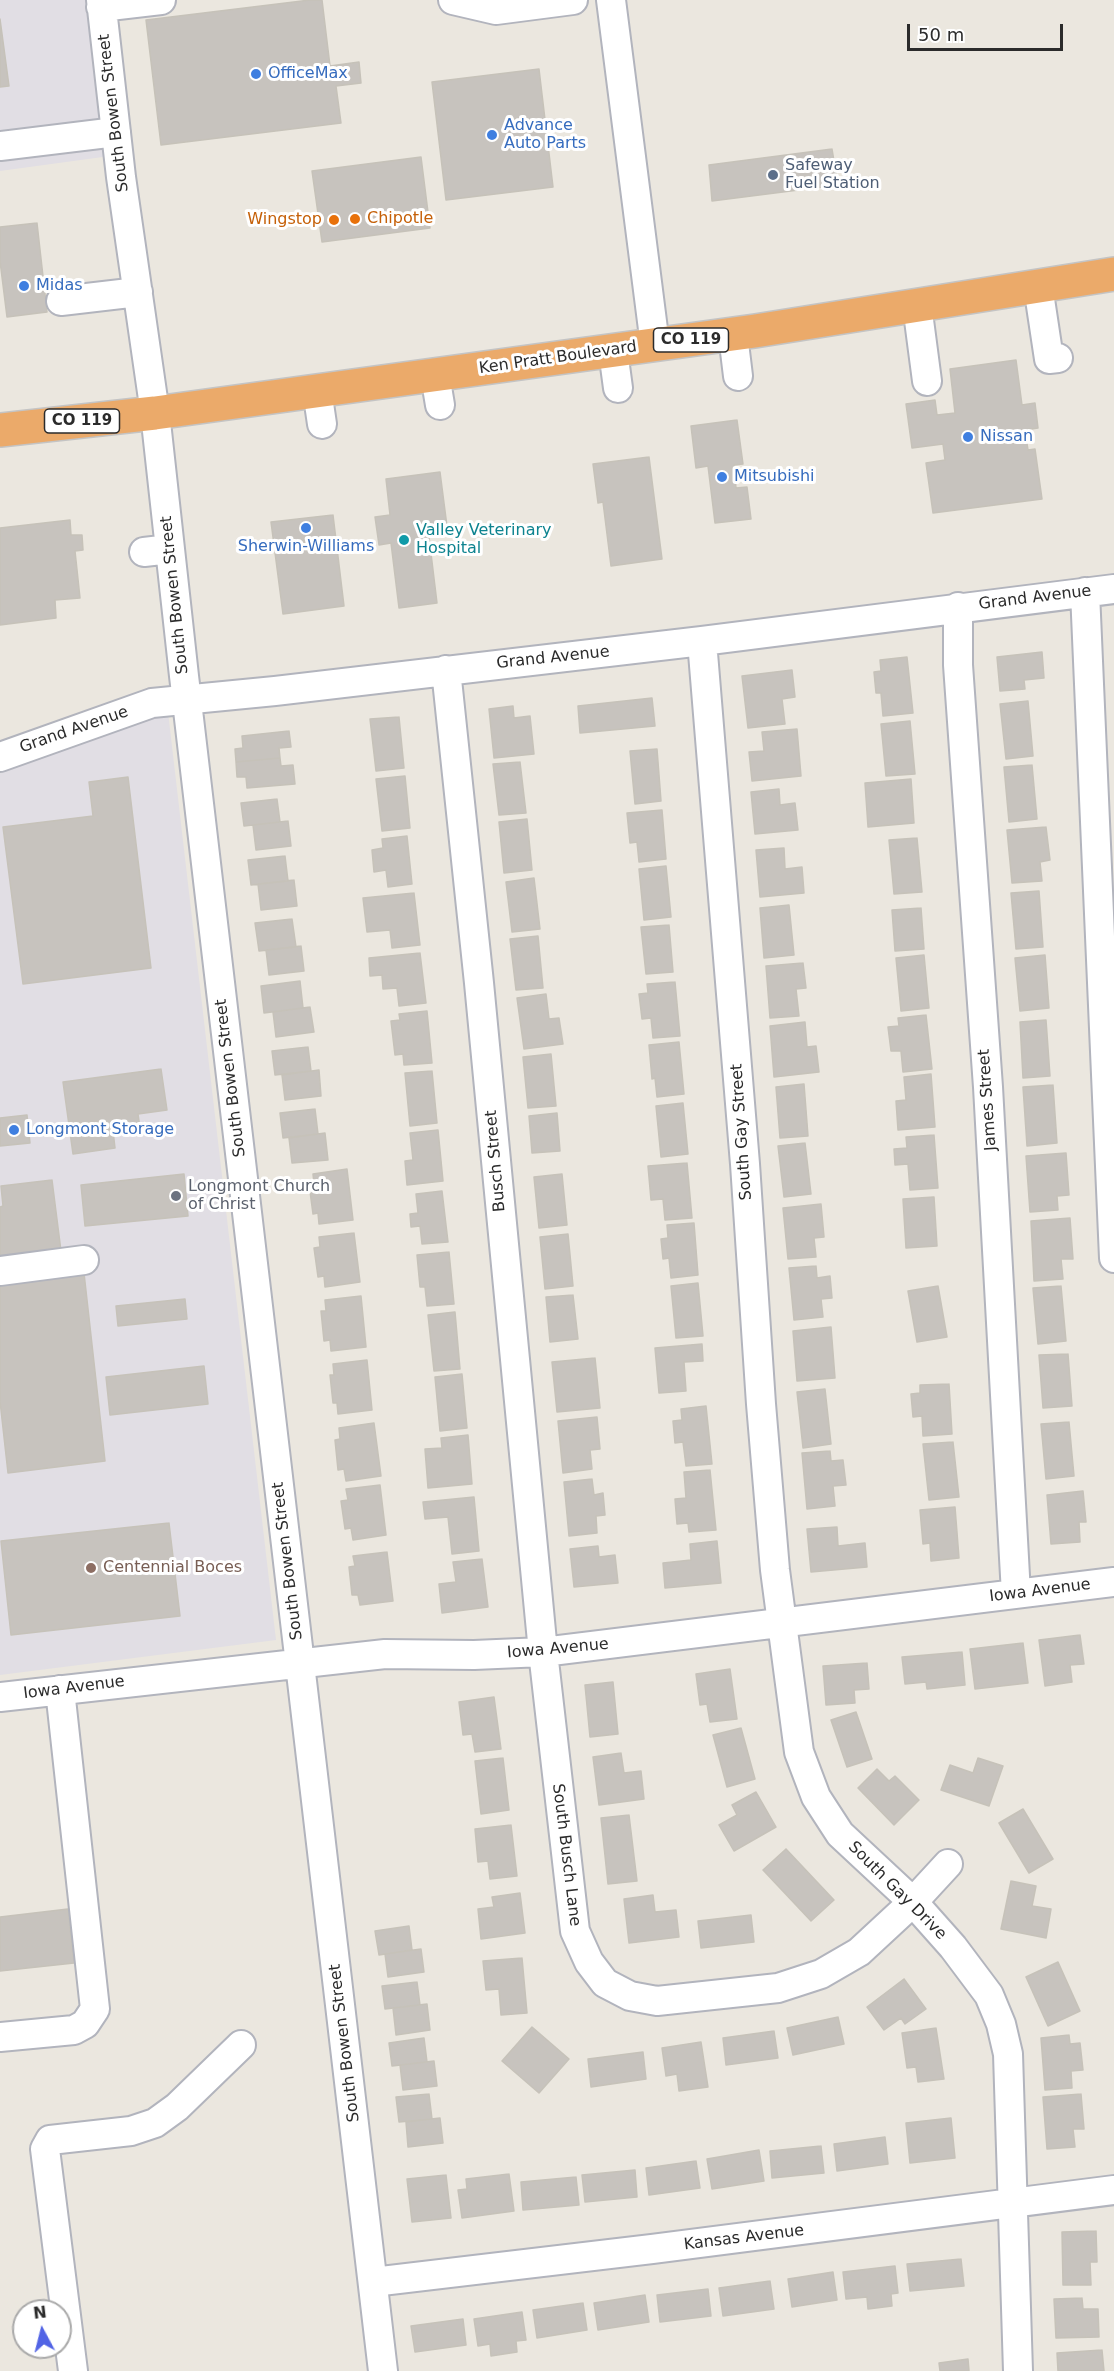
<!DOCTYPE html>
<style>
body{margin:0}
#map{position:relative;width:1114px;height:2371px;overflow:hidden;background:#ebe7df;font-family:"DejaVu Sans",sans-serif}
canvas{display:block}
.north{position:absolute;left:12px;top:2299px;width:60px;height:60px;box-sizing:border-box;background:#fff;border:2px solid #aaa;border-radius:50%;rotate:353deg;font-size:16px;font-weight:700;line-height:24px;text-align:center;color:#2b2b2b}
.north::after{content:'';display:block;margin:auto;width:21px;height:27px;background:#5264e5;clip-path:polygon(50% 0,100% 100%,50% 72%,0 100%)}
.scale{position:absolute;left:907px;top:24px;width:156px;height:27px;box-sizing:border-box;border:3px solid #2b2b2b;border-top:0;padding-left:8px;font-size:18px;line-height:21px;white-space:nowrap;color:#2b2b2b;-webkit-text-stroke:4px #fff;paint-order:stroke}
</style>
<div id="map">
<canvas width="1114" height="2371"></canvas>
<div class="north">N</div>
<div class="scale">50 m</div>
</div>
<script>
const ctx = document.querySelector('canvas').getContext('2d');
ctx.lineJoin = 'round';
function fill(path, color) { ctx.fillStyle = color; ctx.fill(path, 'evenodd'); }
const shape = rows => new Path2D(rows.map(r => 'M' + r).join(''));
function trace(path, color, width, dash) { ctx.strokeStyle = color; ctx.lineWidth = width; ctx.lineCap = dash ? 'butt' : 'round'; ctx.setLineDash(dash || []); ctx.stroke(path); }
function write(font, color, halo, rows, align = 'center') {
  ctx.font = font + ' "DejaVu Sans",sans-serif'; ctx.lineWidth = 6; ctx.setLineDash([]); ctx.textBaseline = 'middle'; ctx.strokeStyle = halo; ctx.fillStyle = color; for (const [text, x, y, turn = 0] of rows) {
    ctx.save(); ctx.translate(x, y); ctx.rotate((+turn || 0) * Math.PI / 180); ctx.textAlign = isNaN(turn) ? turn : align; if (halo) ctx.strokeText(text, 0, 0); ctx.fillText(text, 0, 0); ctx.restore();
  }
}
fill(shape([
 [0,0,91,0,110,156,0,171],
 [168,712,276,1640,0,1675,0,773,154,714]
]), '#e1dee4');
const building = shape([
 [310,0,322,0,330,66,359,62,361,83,336,86,341,123,161,145,146,20,310,0],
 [0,19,9,86,0,87,0,19],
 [539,69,553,187,446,200,432,82,539,69],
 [832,149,838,185,712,201,709,165,832,149],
 [421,157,430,228,322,242,312,171,421,157],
 [37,223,47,312,7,317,0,261,0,227,37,223],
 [1016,360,1022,405,1035,403,1038,428,1025,430,1028,450,1035,449,1042,499,933,513,926,463,945,460,943,444,912,448,906,404,935,400,937,415,955,413,950,369,1016,360],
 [737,420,743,464,734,465,736,488,747,487,751,519,715,523,708,466,696,468,691,426,737,420],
 [649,457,662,559,611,566,603,502,598,503,593,464,649,457],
 [440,472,448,534,429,537,437,603,399,608,391,543,379,545,375,517,390,515,386,479,440,472],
 [333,515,344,606,283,614,271,522,333,515],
 [70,520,71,535,82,535,83,550,75,551,80,598,55,600,56,618,0,625,0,528,70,520],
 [1042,652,1044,678,1024,680,1025,689,1000,691,997,657,1042,652],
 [907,657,913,713,883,716,881,693,876,693,874,672,881,671,880,660,907,657],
 [792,670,795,697,782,699,785,724,748,728,742,676,792,670],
 [652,698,655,726,580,733,578,706,652,698],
 [1028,701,1033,756,1006,759,1000,704,1028,701],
 [513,706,514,718,530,716,534,754,494,758,489,709,513,706],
 [399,717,404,768,376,771,370,719,399,717],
 [910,721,915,774,886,776,881,724,910,721],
 [797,729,801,776,752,781,749,752,764,751,762,732,797,729],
 [289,731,291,747,279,748,280,758,236,762,235,749,243,748,242,736,289,731],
 [657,749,661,801,635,804,630,751,657,749],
 [280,758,281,766,293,765,295,784,247,788,246,777,237,777,236,762,280,758],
 [520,762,526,813,499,815,493,764,520,762],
 [1032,765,1037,819,1009,822,1004,767,1032,765],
 [405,776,410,828,382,831,376,779,405,776],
 [128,777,151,968,23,984,3,827,93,816,89,782,128,777],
 [911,779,914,823,868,827,865,783,911,779],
 [779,789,780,805,795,803,798,830,755,834,751,792,779,789],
 [277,799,280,822,244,826,241,803,277,799],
 [662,810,666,859,639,862,637,842,630,843,627,813,662,810],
 [527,819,532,870,504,873,499,822,527,819],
 [288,821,291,846,256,850,253,825,288,821],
 [1046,827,1050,860,1040,862,1042,881,1012,883,1007,830,1046,827],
 [407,836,412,884,388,887,386,870,374,872,372,850,383,848,382,839,407,836],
 [917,838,922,892,894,894,889,840,917,838],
 [784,848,785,869,802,867,804,893,760,897,756,850,784,848],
 [285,856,288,881,251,885,248,860,285,856],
 [666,866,671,917,644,920,639,869,666,866],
 [534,878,540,929,512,932,506,882,534,878],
 [294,880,297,906,261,910,258,884,294,880],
 [1039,891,1043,947,1016,949,1011,893,1039,891],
 [414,893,420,945,392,948,390,930,367,932,363,898,414,893],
 [789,905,794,955,764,958,760,908,789,905],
 [921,908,924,949,895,951,892,910,921,908],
 [292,919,296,947,259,951,255,923,292,919],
 [669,925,673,972,646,974,641,927,669,925],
 [538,936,543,988,516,990,510,939,538,936],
 [301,946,304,971,269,975,266,950,301,946],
 [420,953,426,1003,399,1006,397,988,383,989,382,975,370,976,369,958,420,953],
 [924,955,929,1008,901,1011,896,958,924,955],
 [1045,955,1049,1008,1020,1011,1015,958,1045,955],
 [803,963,806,988,796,989,799,1016,770,1018,766,966,803,963],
 [300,981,303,1008,264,1013,261,986,300,981],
 [675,982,680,1036,653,1038,651,1018,642,1019,639,994,648,993,647,984,675,982],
 [546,994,549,1019,559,1018,563,1044,524,1049,517,998,546,994],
 [310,1007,314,1032,276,1037,273,1012,310,1007],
 [427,1011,432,1063,404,1065,403,1054,395,1055,391,1021,400,1020,399,1014,427,1011],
 [926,1015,932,1069,903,1072,901,1051,891,1051,888,1027,899,1026,898,1018,926,1015],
 [1046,1020,1050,1076,1023,1078,1020,1022,1046,1020],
 [805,1022,807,1047,816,1046,819,1072,774,1077,770,1026,805,1022],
 [679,1042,684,1094,657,1097,655,1078,652,1079,649,1045,679,1042],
 [308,1047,311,1071,275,1075,272,1051,308,1047],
 [551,1054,556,1106,528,1108,523,1057,551,1054],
 [161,1069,167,1110,138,1114,140,1128,113,1131,115,1148,73,1154,63,1082,161,1069],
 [319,1070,321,1096,285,1100,282,1075,319,1070],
 [432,1071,437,1123,410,1126,405,1073,432,1071],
 [931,1074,935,1127,898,1130,896,1101,906,1100,904,1077,931,1074],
 [804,1084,808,1136,780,1138,776,1087,804,1084],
 [1053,1085,1057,1143,1027,1146,1023,1087,1053,1085],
 [683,1103,688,1154,661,1157,656,1106,683,1103],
 [315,1109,318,1134,283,1138,280,1113,315,1109],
 [557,1113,560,1151,532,1153,529,1116,557,1113],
 [27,1115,30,1143,0,1146,0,1118,27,1115],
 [438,1130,443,1181,407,1185,405,1161,413,1160,410,1133,438,1130],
 [325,1133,328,1160,292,1163,289,1138,325,1133],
 [934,1135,938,1188,910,1190,908,1164,895,1165,894,1149,907,1148,906,1137,934,1135],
 [805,1143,811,1194,784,1197,778,1146,805,1143],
 [1066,1153,1069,1195,1057,1196,1058,1210,1030,1212,1026,1156,1066,1153],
 [687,1163,692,1218,665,1220,663,1199,651,1200,648,1166,687,1163],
 [347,1169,353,1220,319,1224,318,1213,313,1214,309,1184,314,1184,313,1174,347,1169],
 [184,1174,188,1216,85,1226,81,1185,184,1174],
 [562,1174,567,1225,539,1228,534,1177,562,1174],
 [52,1180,61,1251,0,1258,0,1207,3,1206,1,1186,52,1180],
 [442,1191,448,1242,422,1244,420,1226,411,1227,410,1214,418,1213,416,1194,442,1191],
 [934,1197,937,1246,906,1248,903,1199,934,1197],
 [821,1204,824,1237,814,1238,816,1257,788,1259,783,1208,821,1204],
 [1070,1218,1073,1259,1061,1259,1063,1279,1034,1281,1031,1221,1070,1218],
 [694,1223,698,1275,671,1278,669,1258,663,1259,661,1239,668,1238,667,1225,694,1223],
 [354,1233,360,1282,325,1287,324,1276,318,1277,314,1248,320,1247,319,1237,354,1233],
 [568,1234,573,1286,545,1289,540,1237,568,1234],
 [449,1252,454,1304,427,1306,425,1287,420,1287,417,1255,449,1252],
 [816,1266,817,1278,830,1276,832,1298,821,1299,823,1317,794,1320,789,1268,816,1266],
 [84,1273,105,1461,8,1473,0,1401,0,1283,84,1273],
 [698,1283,703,1336,676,1338,671,1286,698,1283],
 [938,1286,947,1337,917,1342,908,1291,938,1286],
 [1061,1286,1066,1341,1038,1344,1033,1288,1061,1286],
 [573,1295,578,1339,550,1342,546,1297,573,1295],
 [361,1296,366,1347,331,1351,330,1340,324,1341,321,1311,326,1311,325,1300,361,1296],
 [185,1299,187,1319,118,1326,116,1306,185,1299],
 [455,1312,460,1369,434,1371,428,1315,455,1312],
 [831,1327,835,1378,797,1381,793,1331,831,1327],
 [702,1344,703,1361,684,1362,686,1391,659,1393,655,1348,702,1344],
 [1068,1354,1072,1406,1043,1408,1039,1355,1068,1354],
 [595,1358,600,1408,557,1412,552,1362,595,1358],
 [367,1360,372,1410,338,1414,337,1403,333,1403,330,1375,334,1375,333,1364,367,1360],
 [204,1366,208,1404,110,1415,106,1377,204,1366],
 [462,1374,467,1428,440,1431,435,1377,462,1374],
 [949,1384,952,1434,923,1436,922,1416,913,1417,911,1394,920,1393,920,1385,949,1384],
 [825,1389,831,1444,803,1448,797,1392,825,1389],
 [706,1406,712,1464,686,1466,683,1442,675,1443,673,1421,682,1420,681,1409,706,1406],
 [597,1417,600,1449,590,1450,592,1469,563,1473,558,1421,597,1417],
 [1069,1422,1074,1476,1046,1479,1041,1424,1069,1422],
 [374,1423,381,1476,346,1481,344,1469,338,1470,335,1440,340,1439,339,1428,374,1423],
 [468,1435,472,1484,428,1488,425,1449,442,1448,441,1438,468,1435],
 [953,1442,959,1497,929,1500,923,1444,953,1442],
 [830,1451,831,1461,843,1460,846,1485,833,1486,835,1506,807,1509,802,1453,830,1451],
 [710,1470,716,1530,689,1532,688,1523,677,1524,675,1499,686,1498,684,1472,710,1470],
 [592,1479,594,1495,603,1493,605,1515,596,1516,597,1533,569,1536,564,1482,592,1479],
 [380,1485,386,1535,353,1540,351,1528,345,1529,341,1501,348,1500,346,1489,380,1485],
 [1083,1491,1086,1522,1079,1522,1080,1542,1051,1544,1047,1495,1083,1491],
 [474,1497,479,1551,452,1554,448,1517,425,1519,423,1502,474,1497],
 [955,1507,959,1558,931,1561,930,1543,923,1544,920,1510,955,1507],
 [169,1523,180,1616,11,1635,1,1541,169,1523],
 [837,1527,838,1546,865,1543,867,1567,811,1572,807,1529,837,1527],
 [717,1541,721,1583,665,1588,663,1563,691,1560,690,1544,717,1541],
 [598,1546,599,1557,615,1555,618,1583,574,1587,570,1549,598,1546],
 [387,1552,393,1601,360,1605,358,1595,352,1595,349,1567,355,1566,353,1556,387,1552],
 [482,1559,488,1607,442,1613,439,1584,456,1582,453,1562,482,1559],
 [1080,1635,1084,1664,1070,1665,1072,1682,1045,1686,1039,1640,1080,1635],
 [1023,1643,1028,1683,975,1689,970,1649,1023,1643],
 [962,1652,965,1685,927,1689,926,1682,905,1684,902,1657,962,1652],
 [867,1663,869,1689,854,1690,855,1703,826,1705,823,1666,867,1663],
 [730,1669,737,1719,710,1722,707,1704,700,1705,696,1674,730,1669],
 [613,1682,618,1734,590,1737,585,1685,613,1682],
 [494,1697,501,1749,475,1752,472,1734,463,1735,459,1702,494,1697],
 [856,1712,872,1759,847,1767,831,1720,856,1712],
 [741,1728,755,1779,727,1787,713,1735,741,1728],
 [621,1753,624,1773,641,1771,644,1799,599,1805,593,1757,621,1753],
 [503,1758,509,1810,481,1814,475,1761,503,1758],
 [978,1758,1003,1766,989,1806,941,1790,950,1765,973,1773,978,1758],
 [877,1769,889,1781,895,1776,919,1800,894,1825,858,1788,877,1769],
 [756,1792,776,1827,734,1851,719,1825,737,1815,732,1805,756,1792],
 [1023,1809,1053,1859,1029,1873,999,1823,1023,1809],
 [629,1815,637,1881,608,1884,601,1818,629,1815],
 [511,1825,517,1876,490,1879,488,1861,478,1862,475,1829,511,1825],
 [786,1849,834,1900,811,1921,763,1870,786,1849],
 [1011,1881,1036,1886,1032,1906,1051,1909,1046,1938,1001,1929,1011,1881],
 [520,1893,525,1933,481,1939,478,1909,494,1907,492,1897,520,1893],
 [653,1895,655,1912,676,1910,679,1937,629,1943,624,1899,653,1895],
 [68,1909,74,1963,0,1971,0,1917,68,1909],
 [751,1915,754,1942,701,1948,698,1921,751,1915],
 [409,1926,412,1950,379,1955,375,1931,409,1926],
 [421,1949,424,1972,388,1977,385,1954,421,1949],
 [522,1958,527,2013,501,2015,499,1989,486,1990,483,1961,522,1958],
 [1058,1962,1080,2011,1048,2026,1026,1977,1058,1962],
 [904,1979,926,2009,905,2024,901,2018,884,2030,867,2007,904,1979],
 [417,1982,420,2005,385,2009,382,1986,417,1982],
 [427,2004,430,2030,396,2035,393,2008,427,2004],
 [838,2017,844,2044,793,2055,787,2028,838,2017],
 [532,2027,569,2059,539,2093,502,2061,532,2027],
 [936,2028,944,2079,918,2082,916,2067,907,2068,902,2033,936,2028],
 [774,2031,778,2058,726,2065,723,2038,774,2031],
 [1069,2035,1070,2044,1080,2043,1083,2070,1071,2071,1072,2088,1045,2090,1041,2038,1069,2035],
 [424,2038,427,2062,392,2066,389,2043,424,2038],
 [701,2042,708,2087,679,2091,677,2074,666,2076,662,2048,701,2042],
 [643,2052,646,2079,591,2087,588,2059,643,2052],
 [434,2061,437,2086,403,2090,400,2065,434,2061],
 [429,2094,432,2119,399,2122,396,2097,429,2094],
 [1081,2094,1084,2129,1073,2129,1075,2147,1047,2149,1043,2097,1081,2094],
 [440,2118,443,2143,408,2147,406,2122,440,2118],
 [951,2118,955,2158,910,2163,906,2123,951,2118],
 [885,2137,888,2164,837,2171,834,2144,885,2137],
 [821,2146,824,2173,772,2178,770,2151,821,2146],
 [759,2150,764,2181,712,2189,707,2159,759,2150],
 [696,2161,700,2188,649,2195,646,2168,696,2161],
 [635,2170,637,2197,585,2202,582,2175,635,2170],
 [509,2174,514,2211,462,2218,458,2190,467,2189,466,2179,509,2174],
 [446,2175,451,2218,412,2222,407,2179,446,2175],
 [576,2177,579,2205,523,2210,521,2182,576,2177],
 [1096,2231,1097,2262,1090,2262,1091,2285,1063,2285,1062,2232,1096,2231],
 [961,2259,964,2286,910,2291,907,2264,961,2259],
 [895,2266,898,2293,891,2294,892,2306,868,2309,867,2297,846,2299,843,2272,895,2266],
 [833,2272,837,2300,792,2307,788,2279,833,2272],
 [770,2281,774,2309,723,2316,719,2288,770,2281],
 [708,2289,711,2316,660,2322,657,2295,708,2289],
 [645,2295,649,2322,598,2330,594,2303,645,2295],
 [1082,2298,1083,2309,1098,2309,1099,2337,1056,2338,1054,2299,1082,2298],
 [583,2303,587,2330,537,2338,533,2310,583,2303],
 [522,2312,526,2340,516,2341,517,2352,491,2356,490,2344,478,2346,474,2319,522,2312],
 [463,2319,466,2345,415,2352,411,2326,463,2319],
 [1102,2350,1104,2371,1058,2371,1057,2353,1102,2350],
 [968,2359,969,2371,940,2371,939,2363,968,2359]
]);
fill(building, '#c7c3be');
trace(building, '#c6c2b9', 1.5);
const minor = shape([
 [101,0,121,177,155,413,184,676,383,2371],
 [453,0,496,10,573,0],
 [611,0,655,345],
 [101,7,161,0],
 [0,146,116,132],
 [1038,286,1049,359,1058,358],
 [61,301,138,292],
 [917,305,927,381],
 [733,335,738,376],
 [613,351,618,388],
 [435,375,440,405],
 [317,390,322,424],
 [144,552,170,549],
 [1085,592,1114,1258],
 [958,607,958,665,988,1087,1016,1594],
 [702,641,745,1164,761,1404,775,1570,799,1752,816,1797,840,1834,913,1902,953,1947,989,1995,1001,2024,1008,2054,1018,2371],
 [446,670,479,983,543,1652,575,1931,589,1962,605,1983,630,1996,657,2001,778,1988,821,1974,859,1952,913,1902,948,1864],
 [0,757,152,703,275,691,702,641,1114,589],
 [0,1271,84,1260],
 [0,1697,385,1654,474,1655,543,1652,1114,1582],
 [0,2037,74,2030,85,2024,95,2009,60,1690],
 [373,2282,652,2249,1114,2190],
 [73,2371,45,2149,50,2140,131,2131,155,2123,177,2107,241,2045]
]);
const highway = shape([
 [0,430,155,413,755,331,1114,274]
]);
trace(minor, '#b2b4bd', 32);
trace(highway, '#c4c4c4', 36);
trace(minor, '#fff', 28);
trace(highway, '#ebaa6a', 33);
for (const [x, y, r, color] of [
 [256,74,6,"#3f7fe0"],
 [492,135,6,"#3f7fe0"],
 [773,175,6,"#5c6f8a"],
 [355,219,6,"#e8710a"],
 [334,220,6,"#e8710a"],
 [24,286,6,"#3f7fe0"],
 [968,437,6,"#3f7fe0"],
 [722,477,6,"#3f7fe0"],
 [306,528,6,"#3f7fe0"],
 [404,540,6,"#0f9aa8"],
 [14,1130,6,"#3f7fe0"],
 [176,1196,6,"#6b7280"],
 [91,1568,6,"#8d6e63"]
]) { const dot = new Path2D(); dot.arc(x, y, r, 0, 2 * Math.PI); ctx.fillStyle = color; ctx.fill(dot); trace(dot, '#fff', 2); }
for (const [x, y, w] of [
 [691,340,75],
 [82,421,75]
]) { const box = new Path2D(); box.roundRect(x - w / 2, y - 12, w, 24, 4.5); ctx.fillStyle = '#fff'; ctx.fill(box); trace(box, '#2b2b2b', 1.5); }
write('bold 15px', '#2b2b2b', null, [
 ["CO 119",691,340],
 ["CO 119",82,421]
]);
write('16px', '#366cbe', '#fff', [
 ["OfficeMax",268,74],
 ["Advance",504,126],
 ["Auto Parts",504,144],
 ["Midas",36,286],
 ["Nissan",980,437],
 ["Mitsubishi",734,477],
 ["Sherwin-Williams",306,547,"center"],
 ["Longmont Storage",26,1130]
], 'left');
write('16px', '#2b2b2b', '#fff', [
 ["South Bowen Street",114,113,-97],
 ["Ken Pratt Boulevard",558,358,-8],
 ["South Bowen Street",175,595,-96],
 ["Grand Avenue",1035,598,-7],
 ["Grand Avenue",553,658,-6],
 ["Grand Avenue",74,730,-19],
 ["South Bowen Street",231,1078,-97],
 ["James Street",988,1100,-94],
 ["South Gay Street",742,1132,-94],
 ["Busch Street",496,1161,-95],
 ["South Bowen Street",288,1561,-97],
 ["Iowa Avenue",1040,1591,-7],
 ["Iowa Avenue",558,1649,-5],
 ["Iowa Avenue",74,1688,-7],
 ["South Busch Lane",566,1855,83],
 ["South Gay Drive",897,1891,45],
 ["South Bowen Street",345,2043,-97],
 ["Kansas Avenue",744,2238,-7]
]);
write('16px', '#4e5e75', '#fff', [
 ["Safeway",785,166],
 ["Fuel Station",785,184]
], 'left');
write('16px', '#c56008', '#fff', [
 ["Chipotle",367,219],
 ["Wingstop",322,220,"right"]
], 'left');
write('16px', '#0d838f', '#fff', [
 ["Valley Veterinary",416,531],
 ["Hospital",416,549]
], 'left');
write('16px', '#5b616d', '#fff', [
 ["Longmont Church",188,1187],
 ["of Christ",188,1205]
], 'left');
write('16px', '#785e54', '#fff', [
 ["Centennial Boces",103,1568]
], 'left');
</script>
